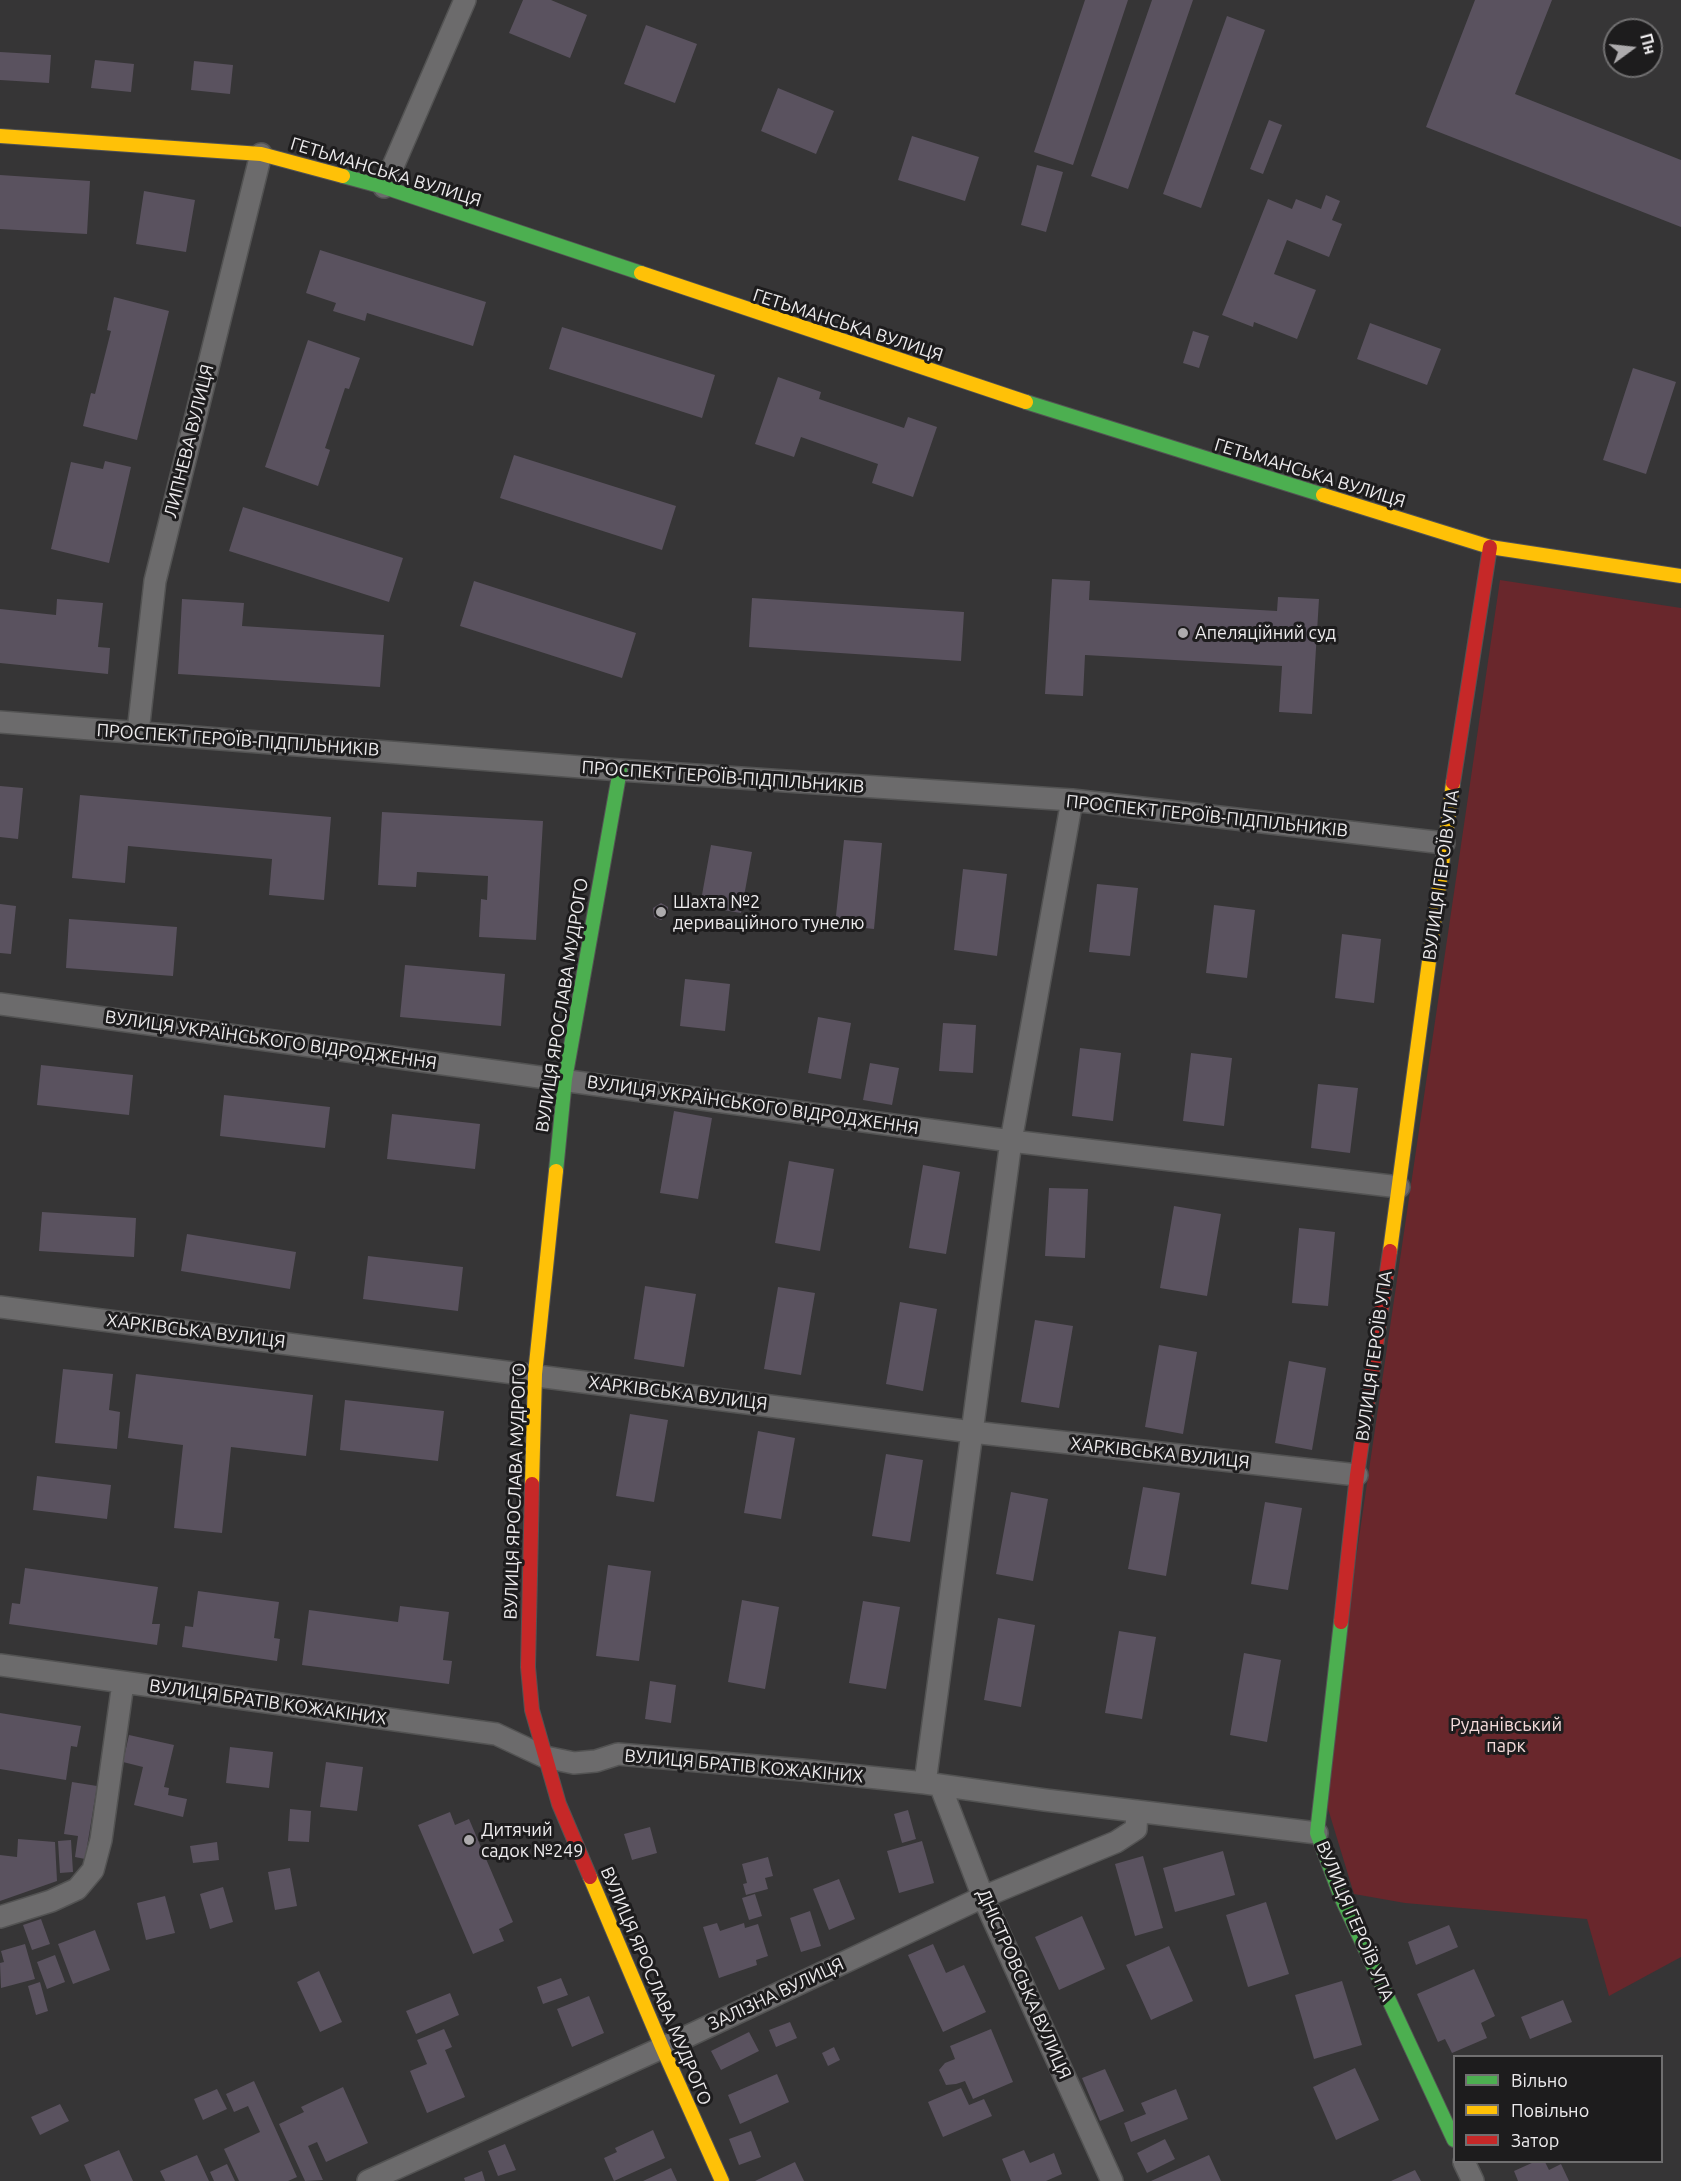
<!DOCTYPE html>
<meta charset="utf-8">
<style>
body{margin:0}
#map{position:relative;width:1681px;height:2181px;overflow:hidden;background:#363536;font-family:Ubuntu,sans-serif}
canvas{display:block}
.legend{position:absolute;left:1453px;top:2055px;width:210px;height:108px;box-sizing:border-box;background:#1d1c1d;border:2px solid #706f70;margin:0;padding:8px 10px;list-style:none;font-size:18px;color:#edebed}
.legend li{display:flex;align-items:center;gap:12px;height:30px}
.legend b{width:30px;border:2px solid #706f70}
.north{position:absolute;left:1603px;top:18px;width:60px;height:60px;box-sizing:border-box;background:#1d1c1d;border:2px solid #706f70;border-radius:50%;rotate:75deg;font-size:16px;font-weight:700;line-height:24px;text-align:center;color:#edebed}
.north::after{content:'';display:block;margin:auto;width:21px;height:27px;background:#adabad;clip-path:polygon(50% 0,100% 100%,50% 72%,0 100%)}
</style>
<div id="map">
<canvas width="1681" height="2181"></canvas>
<ul class="legend">
<li><b style="height:8px;background:#4caf50"></b>Вільно</li>
<li><b style="height:8px;background:#ffc107"></b>Повільно</li>
<li><b style="height:8px;background:#c62828"></b>Затор</li>
</ul>
<div class="north">Пн</div>
</div>
<script>
const ctx = document.querySelector('canvas').getContext('2d');
ctx.lineJoin = 'round';
function fill(path, color) { ctx.fillStyle = color; ctx.fill(path, 'evenodd'); }
const shape = rows => new Path2D(rows.map(r => 'M' + r).join(''));
function trace(path, color, width, dash) { ctx.strokeStyle = color; ctx.lineWidth = width; ctx.lineCap = dash ? 'butt' : 'round'; ctx.setLineDash(dash || []); ctx.stroke(path); }
function write(font, color, halo, rows, align = 'center') {
  ctx.font = font + ' Ubuntu,sans-serif'; ctx.lineWidth = 6; ctx.setLineDash([]); ctx.textBaseline = 'middle'; ctx.strokeStyle = halo; ctx.fillStyle = color; for (const [text, x, y, turn = 0] of rows) {
    ctx.save(); ctx.translate(x, y); ctx.rotate((+turn || 0) * Math.PI / 180); ctx.textAlign = isNaN(turn) ? turn : align; if (halo) ctx.strokeText(text, 0, 0); ctx.fillText(text, 0, 0); ctx.restore();
  }
}
fill(shape([
 [1500,580,1681,608,1681,1957,1609,1996,1587,1919,1405,1903,1354,1894,1322,1789]
]), '#69272c');
fill(shape([
 [523,0,551,0,587,15,570,58,509,33],
 [1085,0,1128,0,1073,165,1034,152],
 [1152,0,1193,0,1128,189,1091,176],
 [1475,0,1552,0,1515,94,1681,160,1681,227,1426,127],
 [1227,16,1265,30,1201,208,1163,194],
 [646,25,697,44,675,103,624,84],
 [0,52,51,55,49,83,0,80],
 [95,60,134,64,131,92,91,88],
 [194,61,233,65,230,94,191,90],
 [778,88,834,111,816,154,761,131],
 [1269,120,1282,125,1263,174,1250,169],
 [912,136,979,157,965,201,898,180],
 [1037,165,1063,172,1046,232,1021,225],
 [0,175,90,181,87,234,0,229],
 [144,191,195,200,186,252,136,244],
 [1326,195,1340,201,1332,220,1342,224,1329,257,1287,240,1274,274,1316,290,1297,339,1254,322,1253,327,1222,315,1268,199,1292,209,1296,199,1321,209],
 [320,250,486,302,473,346,367,313,365,321,333,311,336,303,306,293],
 [114,297,169,311,137,440,83,426,91,393,95,394,111,331,107,330],
 [1370,323,1441,349,1427,385,1357,359],
 [562,327,715,375,702,418,549,369],
 [1193,331,1209,336,1199,368,1183,363],
 [308,340,360,358,349,389,345,388,325,448,330,450,318,486,265,467],
 [1633,368,1676,382,1646,474,1603,460],
 [778,377,821,392,819,399,904,428,908,417,937,427,913,497,872,483,878,464,801,437,794,457,755,444],
 [514,455,676,506,662,550,500,498],
 [105,461,131,467,109,563,51,549,71,462,103,469],
 [243,507,403,558,389,602,229,551],
 [1052,579,1090,581,1089,600,1277,611,1278,597,1319,599,1312,714,1279,712,1282,666,1085,655,1083,696,1045,694],
 [474,581,636,633,622,678,460,626],
 [752,598,964,612,961,661,749,647],
 [57,599,103,603,98,647,110,648,108,674,0,663,0,609,56,615],
 [182,599,244,603,242,626,384,635,380,687,178,674],
 [0,786,23,788,18,839,0,837],
 [80,795,331,817,324,900,269,895,272,859,128,846,125,883,72,878],
 [382,812,543,821,536,940,479,937,481,899,487,900,488,876,417,872,416,887,378,885],
 [844,840,882,843,874,929,835,925],
 [711,845,752,852,741,913,700,906],
 [963,869,1007,874,997,956,954,950],
 [1097,884,1138,888,1130,956,1089,952],
 [661,903,668,907,668,915,661,920,654,917,653,908],
 [0,904,16,906,11,954,0,953],
 [1214,905,1255,910,1247,978,1206,973],
 [69,919,177,927,173,976,66,968],
 [1342,934,1381,939,1374,1003,1335,998],
 [405,965,505,974,501,1026,400,1017],
 [685,979,730,984,725,1031,680,1026],
 [818,1017,851,1023,841,1079,808,1073],
 [943,1023,976,1025,973,1073,939,1071],
 [1080,1048,1121,1053,1113,1121,1072,1116],
 [1191,1053,1232,1058,1224,1126,1183,1121],
 [870,1063,899,1068,892,1105,863,1100],
 [41,1065,133,1075,129,1115,37,1105],
 [1318,1084,1358,1088,1350,1153,1311,1148],
 [224,1095,330,1107,325,1148,220,1136],
 [674,1111,712,1118,698,1199,660,1193],
 [392,1114,480,1124,475,1169,387,1159],
 [789,1161,834,1169,820,1251,775,1243],
 [923,1165,960,1172,946,1254,909,1248],
 [1049,1188,1088,1189,1085,1258,1045,1256],
 [1174,1206,1221,1214,1207,1296,1160,1288],
 [42,1212,136,1218,134,1257,39,1251],
 [1299,1228,1335,1232,1328,1306,1292,1303],
 [187,1234,296,1252,290,1289,181,1271],
 [368,1256,463,1267,458,1311,363,1299],
 [645,1286,696,1294,684,1367,634,1359],
 [778,1287,815,1293,801,1375,764,1369],
 [900,1302,937,1309,923,1391,886,1384],
 [1035,1320,1073,1326,1059,1408,1021,1402],
 [1159,1345,1197,1352,1183,1434,1145,1427],
 [1289,1361,1326,1368,1312,1450,1275,1443],
 [63,1369,113,1374,109,1410,120,1412,117,1449,55,1443],
 [136,1374,313,1395,306,1456,231,1447,222,1533,174,1528,183,1445,128,1438],
 [345,1400,444,1411,438,1461,340,1450],
 [630,1414,668,1420,654,1502,616,1496],
 [758,1431,795,1438,781,1519,744,1513],
 [886,1454,923,1460,910,1542,872,1536],
 [37,1476,111,1485,107,1519,33,1510],
 [1143,1487,1180,1493,1166,1576,1128,1569],
 [1011,1492,1048,1499,1033,1581,996,1574],
 [1265,1502,1302,1508,1288,1590,1251,1584],
 [608,1565,651,1571,639,1661,596,1656],
 [25,1568,158,1587,152,1624,160,1624,157,1645,9,1624,12,1603,20,1604],
 [198,1591,279,1602,274,1638,280,1639,277,1661,182,1647,185,1626,193,1627],
 [742,1600,779,1607,765,1689,728,1682],
 [863,1601,900,1607,886,1689,849,1683],
 [400,1606,449,1612,443,1660,452,1661,449,1684,302,1665,309,1610,398,1622],
 [998,1618,1035,1625,1021,1707,984,1700],
 [1119,1631,1156,1637,1142,1719,1105,1713],
 [1244,1653,1281,1660,1267,1742,1230,1735],
 [650,1681,676,1685,671,1723,645,1719],
 [0,1713,81,1726,77,1747,71,1746,66,1780,0,1769],
 [129,1735,174,1745,164,1787,169,1788,168,1795,187,1799,183,1817,134,1805,143,1767,123,1762],
 [230,1747,273,1752,269,1788,226,1783],
 [326,1762,363,1767,357,1811,320,1807],
 [72,1782,97,1786,85,1859,75,1857,78,1836,64,1834],
 [290,1809,311,1811,309,1842,288,1841],
 [908,1810,916,1839,902,1843,894,1814],
 [450,1812,455,1825,469,1819,513,1922,499,1929,504,1941,473,1954,418,1825],
 [650,1827,657,1853,632,1860,624,1834],
 [18,1839,55,1842,57,1881,0,1901,0,1855,17,1857],
 [71,1840,73,1872,60,1873,58,1841],
 [922,1841,934,1883,899,1893,887,1851],
 [217,1842,219,1860,193,1863,190,1846],
 [1223,1851,1235,1895,1175,1912,1163,1868],
 [1143,1856,1163,1928,1135,1936,1115,1864],
 [768,1857,773,1876,765,1878,768,1889,746,1895,743,1884,747,1883,742,1864],
 [290,1868,297,1906,275,1910,268,1872],
 [839,1879,855,1919,829,1930,813,1889],
 [223,1887,233,1922,210,1929,200,1894],
 [755,1894,762,1916,749,1920,742,1898],
 [165,1896,175,1933,146,1940,137,1903],
 [1266,1902,1289,1974,1248,1987,1226,1915],
 [810,1911,821,1946,801,1952,790,1918],
 [1082,1916,1105,1969,1059,1990,1035,1937],
 [41,1919,50,1944,32,1950,23,1925],
 [717,1923,720,1931,744,1923,745,1928,758,1924,768,1956,756,1960,757,1965,719,1978,703,1927],
 [1449,1925,1458,1947,1416,1965,1408,1942],
 [95,1930,110,1970,73,1984,58,1944],
 [25,1944,35,1979,1,1988,0,1963,4,1962,1,1951],
 [933,1944,946,1973,964,1965,986,2012,943,2032,908,1955],
 [1169,1946,1193,2001,1151,2020,1126,1965],
 [55,1955,65,1982,47,1989,37,1962],
 [1474,1969,1495,2016,1481,2023,1487,2038,1452,2053,1445,2039,1438,2042,1417,1994],
 [319,1971,342,2022,320,2032,297,1982],
 [561,1978,568,1995,543,2004,537,1987],
 [1342,1981,1362,2045,1314,2059,1295,1995],
 [40,1982,48,2011,36,2015,28,1986],
 [450,1993,459,2015,416,2034,406,2011],
 [589,1996,604,2033,572,2047,557,2009],
 [1563,2000,1572,2022,1530,2039,1521,2017],
 [790,2022,797,2038,776,2047,769,2030],
 [444,2029,452,2047,445,2050,465,2097,427,2113,410,2071,427,2064,417,2040],
 [991,2029,1013,2082,973,2099,965,2081,956,2084,946,2085,939,2070,945,2063,955,2059,950,2046],
 [749,2032,759,2051,721,2070,711,2051],
 [834,2047,840,2060,828,2066,822,2053],
 [1355,2068,1379,2120,1336,2140,1313,2087],
 [1105,2069,1124,2111,1100,2121,1082,2078],
 [777,2074,789,2102,740,2124,728,2095],
 [254,2081,297,2177,288,2181,239,2181,224,2149,260,2132,248,2106,234,2112,226,2094],
 [343,2087,368,2143,326,2162,317,2142,308,2146,323,2180,305,2181,279,2124,304,2112,301,2107],
 [961,2088,969,2105,984,2099,992,2116,943,2137,928,2102],
 [217,2089,227,2109,203,2120,194,2099],
 [1176,2089,1188,2119,1131,2142,1124,2123,1146,2114,1141,2103],
 [60,2104,69,2121,40,2135,31,2117],
 [653,2130,665,2158,614,2181,604,2158,617,2152,615,2148],
 [751,2131,761,2157,739,2165,729,2139],
 [1165,2139,1175,2159,1147,2173,1137,2153],
 [505,2144,516,2170,498,2176,488,2151],
 [119,2150,133,2181,91,2181,84,2165],
 [1024,2150,1030,2163,1054,2153,1062,2174,1046,2181,1011,2181,1002,2159],
 [197,2155,209,2181,165,2181,160,2171],
 [1209,2155,1221,2181,1151,2181],
 [795,2162,804,2181,755,2181],
 [1534,2162,1545,2162,1549,2170,1561,2164,1569,2181,1518,2181,1514,2171],
 [227,2164,235,2181,214,2181,210,2172],
 [671,2168,677,2181,643,2181],
 [1415,2170,1421,2181,1391,2181],
 [482,2171,485,2181,465,2181,464,2178]
]), '#5a525f');
const street = shape([
 [384,187,465,0],
 [0,722,620,770,1072,800,1444,843],
 [138,732,155,581,261,154],
 [0,1004,1011,1141,1399,1187],
 [0,1307,972,1432,1357,1475],
 [0,1665,496,1734,545,1757,574,1763,596,1761,618,1754,802,1770,925,1783,1045,1800,1317,1833],
 [925,1783,1011,1141,1072,800],
 [940,1785,983,1897,1112,2181],
 [0,1917,51,1901,77,1889,93,1870,101,1840,123,1683],
 [1464,2162,1473,2181],
 [368,2181,686,2037,983,1897,1116,1842,1136,1829,1137,1812]
]);
const fast = shape([
 [343,176,384,187,641,273],
 [1026,402,1323,495],
 [556,1171,565,1079,620,770],
 [1341,1622,1317,1833,1341,1897,1454,2140]
]);
const slow = shape([
 [0,136,261,154,343,176],
 [641,273,1026,402],
 [1323,495,1490,547,1681,576],
 [1390,1251,1453,783],
 [532,1484,535,1374,556,1171],
 [590,1877,662,2047,722,2181]
]);
const jam = shape([
 [1453,783,1490,547],
 [532,1484,528,1667,532,1710,559,1804,590,1877],
 [1341,1622,1357,1475,1390,1251]
]);
trace(street, '#535353', 24);
trace(fast, '#535353', 16);
trace(slow, '#535353', 16);
trace(jam, '#535353', 16);
trace(street, '#6c6b6c', 21);
trace(fast, '#4caf50', 14);
trace(slow, '#ffc107', 14);
trace(jam, '#c62828', 14);
for (const [x, y, r, color] of [
 [1183,633,6,"#adabad"],
 [661,912,6,"#adabad"],
 [469,1840,6,"#adabad"]
]) { const dot = new Path2D(); dot.arc(x, y, r, 0, 2 * Math.PI); ctx.fillStyle = color; ctx.fill(dot); trace(dot, '#1d1c1d', 2); }
write('18px', '#edebed', '#1d1c1d', [
 ["ГЕТЬМАНСЬКА ВУЛИЦЯ",386,172,17],
 ["ГЕТЬМАНСЬКА ВУЛИЦЯ",848,325,18],
 ["ЛИПНЕВА ВУЛИЦЯ",189,441,-76],
 ["ГЕТЬМАНСЬКА ВУЛИЦЯ",1310,473,17],
 ["ПРОСПЕКТ ГЕРОЇВ-ПІДПІЛЬНИКІВ",238,740,4],
 ["ПРОСПЕКТ ГЕРОЇВ-ПІДПІЛЬНИКІВ",723,777,4],
 ["ПРОСПЕКТ ГЕРОЇВ-ПІДПІЛЬНИКІВ",1207,816,6],
 ["ВУЛИЦЯ ГЕРОЇВ УПА",1441,875,-82],
 ["ВУЛИЦЯ ЯРОСЛАВА МУДРОГО",562,1005,-81],
 ["ВУЛИЦЯ УКРАЇНСЬКОГО ВІДРОДЖЕННЯ",271,1040,8],
 ["ВУЛИЦЯ УКРАЇНСЬКОГО ВІДРОДЖЕННЯ",753,1105,8],
 ["ХАРКІВСЬКА ВУЛИЦЯ",196,1331,7],
 ["ВУЛИЦЯ ГЕРОЇВ УПА",1374,1356,-82],
 ["ХАРКІВСЬКА ВУЛИЦЯ",678,1393,7],
 ["ХАРКІВСЬКА ВУЛИЦЯ",1160,1453,6],
 ["ВУЛИЦЯ ЯРОСЛАВА МУДРОГО",515,1491,-88],
 ["ВУЛИЦЯ БРАТІВ КОЖАКІНИХ",268,1702,8],
 ["ВУЛИЦЯ БРАТІВ КОЖАКІНИХ",744,1766,5],
 ["ВУЛИЦЯ ГЕРОЇВ УПА",1355,1921,67],
 ["ДНІСТРОВСЬКА ВУЛИЦЯ",1024,1984,66],
 ["ВУЛИЦЯ ЯРОСЛАВА МУДРОГО",656,1986,67],
 ["ЗАЛІЗНА ВУЛИЦЯ",776,1994,-25]
]);
write('18px', '#edebed', '#1d1c1d', [
 ["Апеляційний суд",1195,633],
 ["Шахта №2",673,902],
 ["дериваційного тунелю",673,923],
 ["Дитячий",481,1830],
 ["садок №249",481,1851]
], 'left');
write('18px', '#f5dbdb', '#1d1c1d', [
 ["Руданівський",1506,1725],
 ["парк",1506,1746]
]);
</script>
